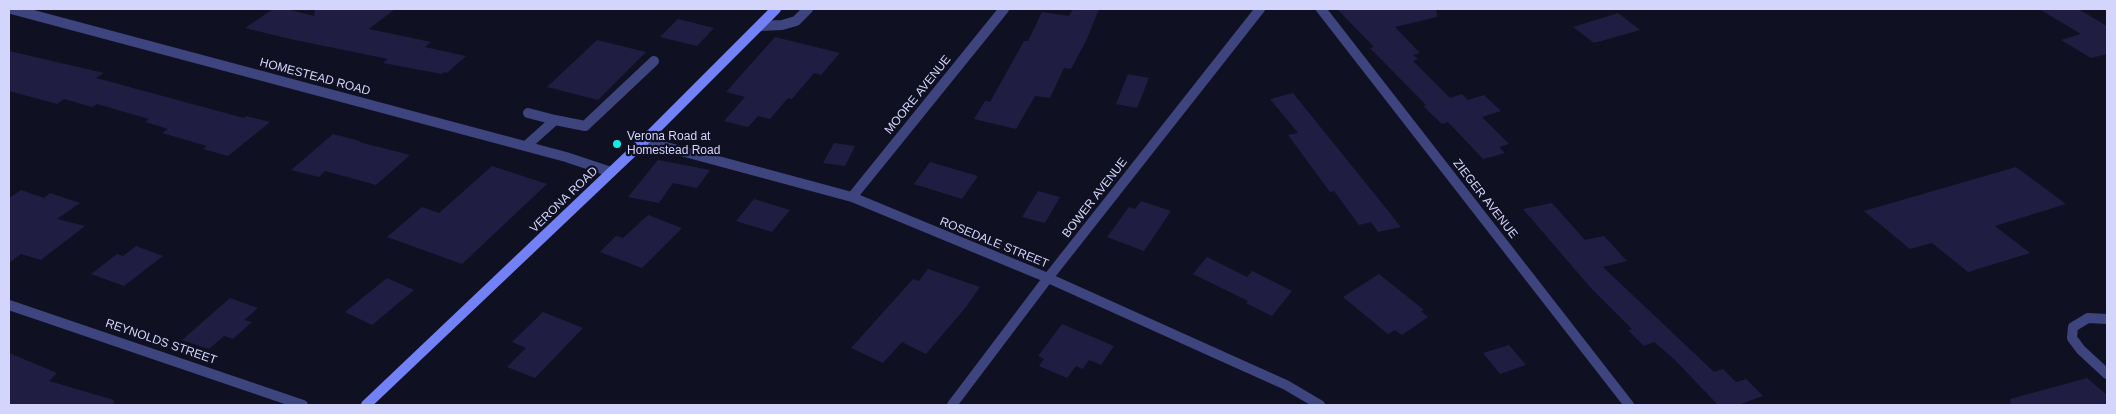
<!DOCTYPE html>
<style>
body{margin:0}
#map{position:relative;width:2116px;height:414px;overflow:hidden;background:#101023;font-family:Arial,sans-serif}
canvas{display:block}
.frame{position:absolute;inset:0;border:10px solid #d4d5fc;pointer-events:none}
</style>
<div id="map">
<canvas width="2116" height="414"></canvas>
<div class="frame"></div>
</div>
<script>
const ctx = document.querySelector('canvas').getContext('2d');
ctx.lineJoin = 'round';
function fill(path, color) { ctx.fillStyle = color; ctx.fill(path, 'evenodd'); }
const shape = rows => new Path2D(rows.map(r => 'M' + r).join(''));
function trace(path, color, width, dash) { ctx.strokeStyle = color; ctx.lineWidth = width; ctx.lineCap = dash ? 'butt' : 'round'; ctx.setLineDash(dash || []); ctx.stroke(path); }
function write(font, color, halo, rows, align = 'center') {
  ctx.font = font + ' Arial,sans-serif'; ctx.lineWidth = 4.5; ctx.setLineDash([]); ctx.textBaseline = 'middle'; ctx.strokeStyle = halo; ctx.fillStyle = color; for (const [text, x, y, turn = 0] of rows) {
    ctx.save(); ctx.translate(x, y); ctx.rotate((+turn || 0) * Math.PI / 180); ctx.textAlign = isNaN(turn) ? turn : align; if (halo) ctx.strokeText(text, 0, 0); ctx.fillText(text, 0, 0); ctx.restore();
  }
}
fill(shape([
 [273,9,286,9,314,16,315,9,395,9,369,29,431,42,425,47,466,56,447,73,444,72,442,74,383,63,388,59,290,39,245,28],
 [1073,9,1099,9,1087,39,1071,69,1064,68,1050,98,1035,96,1016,129,974,119,985,101,990,102,1024,41,1028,41,1042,12,1069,16],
 [1337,9,1436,9,1437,17,1395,27,1420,53,1413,55,1418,59,1413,61,1450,98,1462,94,1468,100,1484,95,1501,111,1482,117,1509,144,1499,147,1505,153,1483,159,1448,122,1442,124,1423,106,1426,105,1370,48,1374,47],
 [2039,9,2078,9,2107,26,2107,54,2091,58,2061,40,2081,34],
 [1618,13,1640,30,1594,43,1573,27],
 [678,19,714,28,697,46,660,37],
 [775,37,840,53,821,75,814,73,792,99,788,98,770,119,758,116,748,127,724,121,745,97,726,92],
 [597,40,646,52,598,100,547,87],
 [9,51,104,73,96,78,244,118,246,116,270,122,228,156,203,149,207,146,162,133,168,129,145,122,149,119,97,104,92,107,64,99,57,104,9,91],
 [1128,74,1149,78,1137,108,1116,104],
 [1293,93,1377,197,1401,227,1378,232,1371,222,1359,225,1334,191,1330,192,1288,135,1298,133,1270,99],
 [333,134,360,141,359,142,410,155,376,185,325,171,319,177,291,170],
 [834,143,855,146,845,166,823,163],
 [658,160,710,170,697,188,673,183,659,203,628,197],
 [930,162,978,176,962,199,914,184],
 [492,166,547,184,462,264,387,237,422,207,439,213],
 [2016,167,2066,204,1995,226,2030,253,1968,272,1932,243,1910,249,1864,211],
 [21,190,44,198,50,193,80,203,57,219,85,226,41,260,21,254,9,263,9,198],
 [1038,191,1060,197,1045,223,1022,217],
 [754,199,790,210,772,232,736,221],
 [1141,201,1171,211,1144,251,1107,237,1129,207,1135,209],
 [1552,203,1585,240,1604,236,1627,261,1603,267,1714,372,1723,369,1736,382,1746,379,1763,396,1738,405,1718,405,1674,359,1654,342,1644,346,1628,330,1632,329,1590,287,1523,209],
 [648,215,682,228,642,268,600,252,616,236,623,238],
 [136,246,163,256,124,286,91,274,117,254,123,256],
 [1207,257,1247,277,1252,271,1292,291,1272,316,1246,303,1248,301,1193,274],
 [928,269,980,287,966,307,926,354,902,342,883,363,851,348,913,279,919,281],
 [1379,274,1424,310,1421,311,1428,317,1402,335,1395,330,1388,334,1343,297],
 [387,278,414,290,372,325,345,312],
 [230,298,258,308,244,320,252,322,233,339,224,336,209,349,182,340],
 [543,312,583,328,535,378,507,367,526,348,512,342],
 [1062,324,1114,346,1101,365,1089,360,1083,369,1076,366,1067,378,1039,366,1044,359,1038,356],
 [1509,345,1526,365,1500,374,1483,353],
 [9,353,57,373,49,381,114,400,113,405,9,405],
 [2087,378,2107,395,2107,405,2011,405,2010,399]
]), '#201d42');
trace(shape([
 [528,113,555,120],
 [526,146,555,120,585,126,654,61],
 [2107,319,2088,318,2073,327,2072,338,2081,350,2107,374]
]), '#3e447e', 10);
trace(shape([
 [11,9,566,157,611,172],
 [1321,9,1629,405],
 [760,26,782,25,796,21,808,9],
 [644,141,852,197,1048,278,1286,385,1320,405],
 [852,197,1004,9],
 [9,305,303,405],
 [952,405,1048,278,1260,9]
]), '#3e447e', 10);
trace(shape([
 [366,405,644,141,776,9]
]), '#7281f5', 10);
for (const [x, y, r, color] of [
 [617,144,5,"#11ebe4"]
]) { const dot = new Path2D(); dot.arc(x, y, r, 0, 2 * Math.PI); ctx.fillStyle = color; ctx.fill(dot); trace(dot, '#101023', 2); }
write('12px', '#d4d5fc', '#101023', [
 ["HOMESTEAD ROAD",315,77,15],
 ["MOORE AVENUE",918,95,-51],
 ["BOWER AVENUE",1095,198,-52],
 ["ZIEGER AVENUE",1485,199,52],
 ["VERONA ROAD",564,200,-44],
 ["ROSEDALE STREET",994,243,22],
 ["REYNOLDS STREET",161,342,19]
]);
write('12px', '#d4d5fc', '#101023', [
 ["Verona Road at",627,137],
 ["Homestead Road",627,151]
], 'left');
</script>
